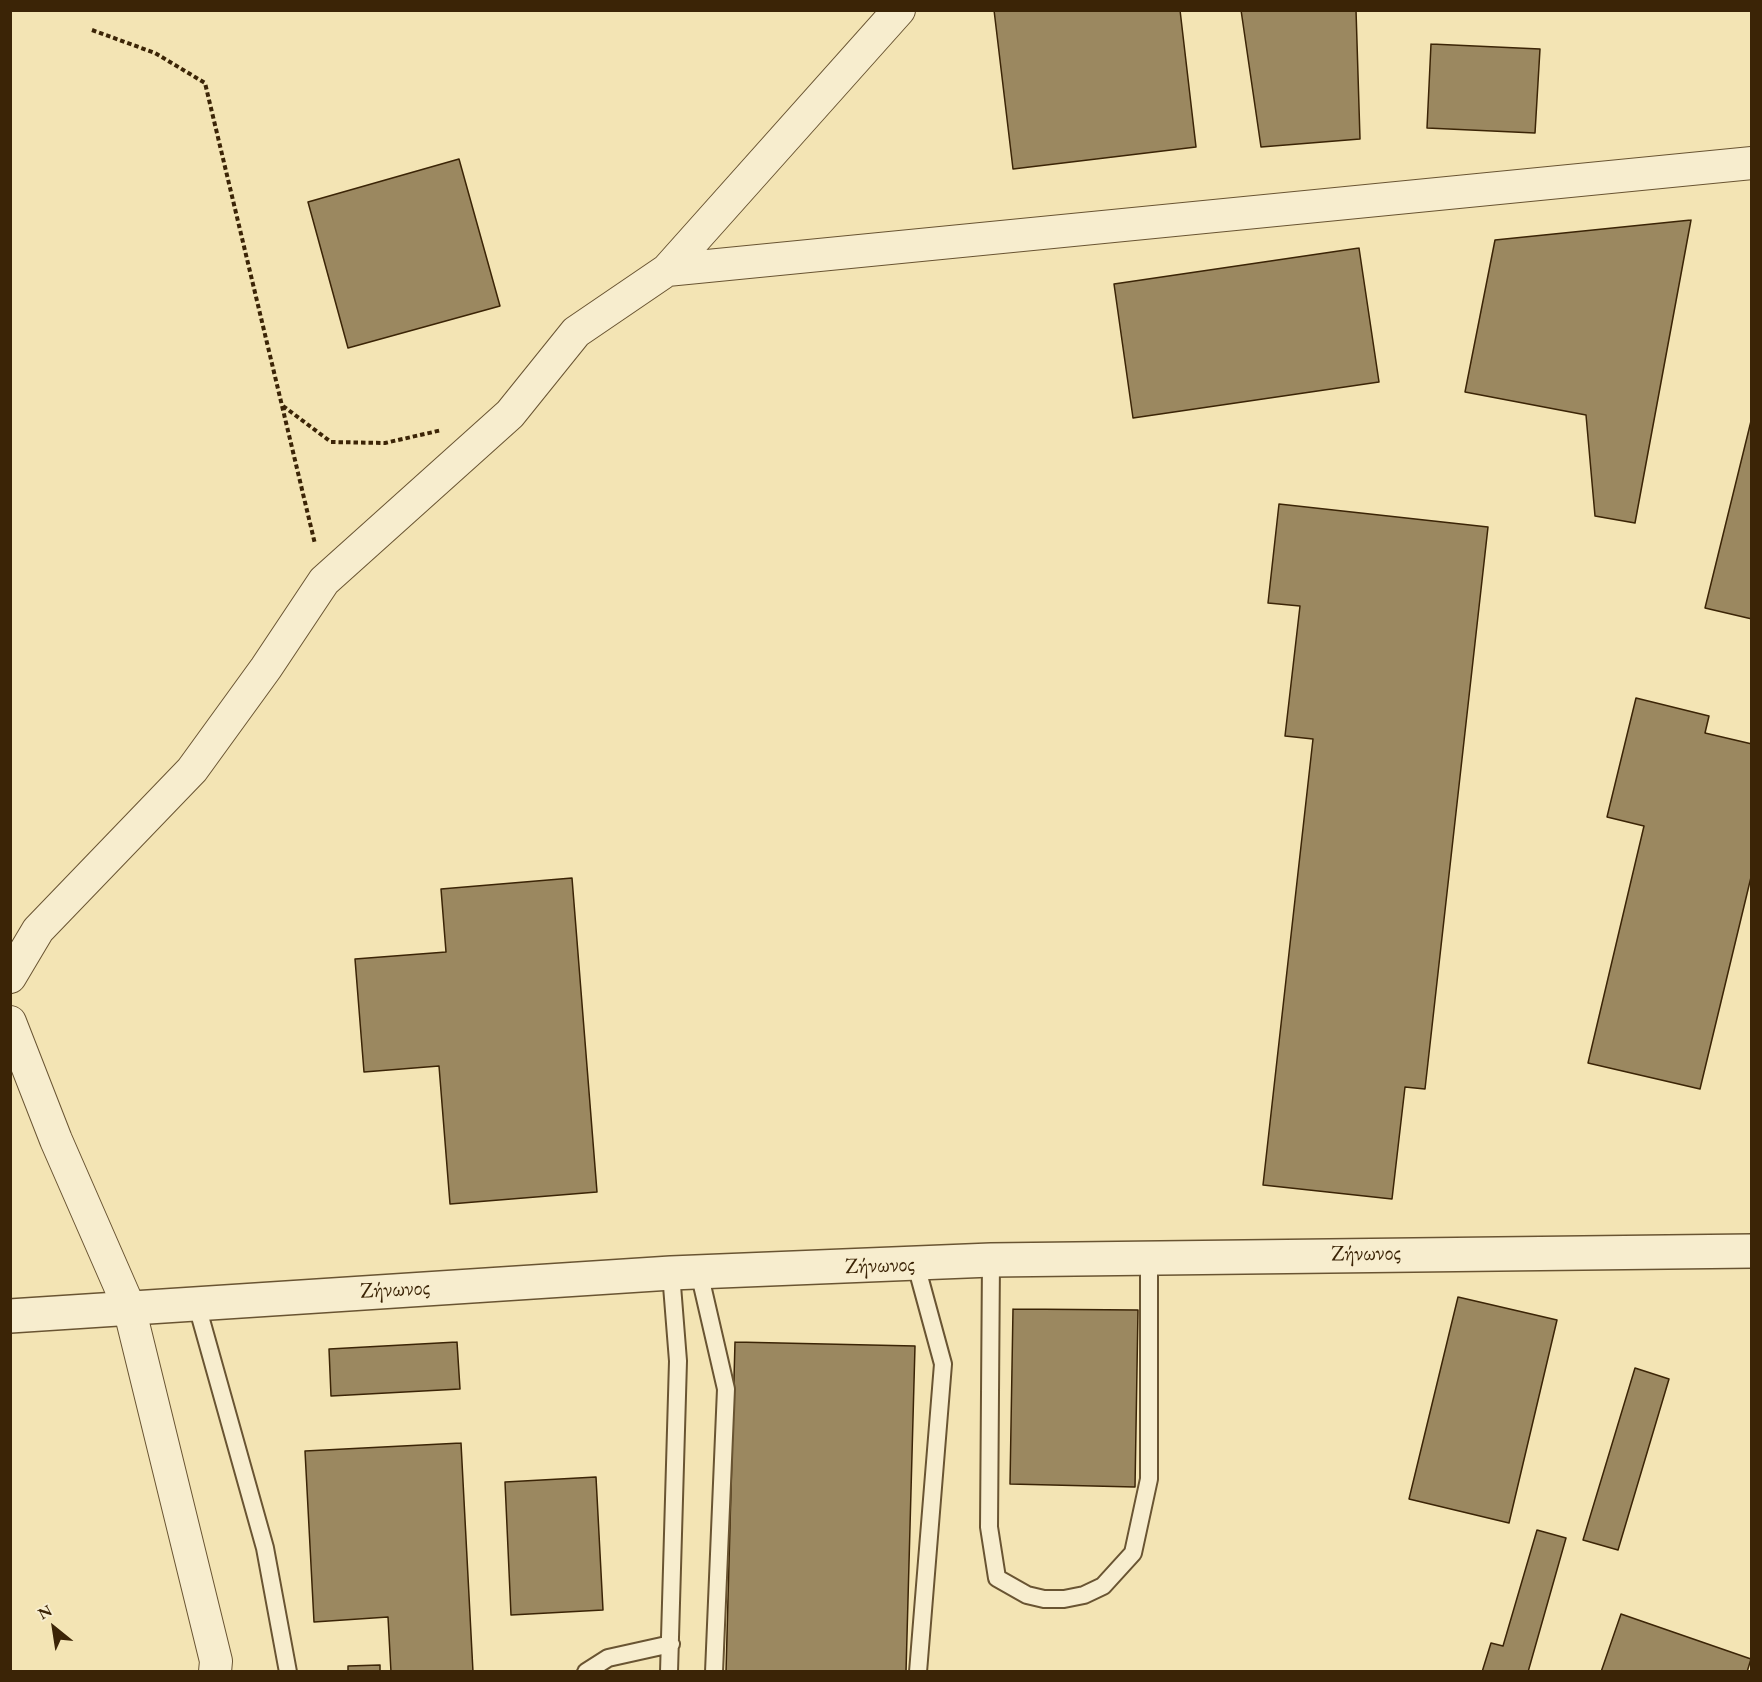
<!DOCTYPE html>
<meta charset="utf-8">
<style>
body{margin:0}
#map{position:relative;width:1762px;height:1682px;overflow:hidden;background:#f3e4b4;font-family:"EB Garamond",serif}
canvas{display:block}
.frame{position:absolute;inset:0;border:12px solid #3b2406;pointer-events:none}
.north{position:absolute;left:24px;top:1598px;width:60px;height:60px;-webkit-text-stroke:4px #f7edce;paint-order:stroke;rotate:330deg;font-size:16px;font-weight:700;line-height:24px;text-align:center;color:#3b2406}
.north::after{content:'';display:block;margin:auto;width:21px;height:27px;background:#3b2406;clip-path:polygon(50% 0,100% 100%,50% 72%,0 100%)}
</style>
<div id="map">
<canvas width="1762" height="1682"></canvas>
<div class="frame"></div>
<div class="north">N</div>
</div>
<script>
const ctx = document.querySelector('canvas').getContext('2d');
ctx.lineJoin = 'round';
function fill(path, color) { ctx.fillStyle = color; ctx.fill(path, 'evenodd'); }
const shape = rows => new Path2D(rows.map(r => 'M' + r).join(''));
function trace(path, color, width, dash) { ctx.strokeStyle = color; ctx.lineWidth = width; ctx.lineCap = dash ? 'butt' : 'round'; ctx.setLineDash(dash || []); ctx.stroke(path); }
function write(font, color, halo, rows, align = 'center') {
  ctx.font = font + ' "EB Garamond",serif'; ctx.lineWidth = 4.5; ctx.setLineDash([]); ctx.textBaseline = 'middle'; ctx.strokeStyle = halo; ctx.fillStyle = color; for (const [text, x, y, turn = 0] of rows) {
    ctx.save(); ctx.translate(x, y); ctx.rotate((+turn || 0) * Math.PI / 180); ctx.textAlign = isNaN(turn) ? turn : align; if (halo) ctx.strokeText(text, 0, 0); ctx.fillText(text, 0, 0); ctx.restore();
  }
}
const building = shape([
 [994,10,1180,10,1196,147,1013,169,994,10],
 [1241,10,1356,10,1360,139,1261,147,1241,10],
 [1431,44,1540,49,1535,133,1427,128,1431,44],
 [459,159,500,306,348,348,308,202,459,159],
 [1691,220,1635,523,1595,516,1586,415,1465,392,1495,240,1691,220],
 [1359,248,1379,382,1133,418,1114,284,1359,248],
 [1752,417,1752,619,1705,608,1752,417],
 [1279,504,1488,527,1425,1089,1405,1087,1392,1199,1263,1185,1313,739,1285,736,1300,606,1268,603,1279,504],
 [1636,698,1709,716,1705,733,1752,744,1752,873,1700,1089,1588,1063,1644,826,1607,817,1636,698],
 [572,878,597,1192,450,1204,439,1066,364,1072,355,959,446,952,441,889,572,878],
 [1458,1297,1557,1320,1509,1523,1409,1499,1458,1297],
 [1013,1309,1138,1310,1135,1487,1010,1484,1013,1309],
 [457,1342,460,1389,331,1396,329,1349,457,1342],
 [735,1342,915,1346,906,1672,726,1672,735,1342],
 [1635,1368,1669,1379,1618,1550,1583,1540,1635,1368],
 [461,1443,473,1672,391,1672,388,1617,314,1622,305,1451,461,1443],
 [596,1477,603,1610,511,1615,505,1482,596,1477],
 [1537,1530,1566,1538,1528,1672,1482,1672,1491,1643,1503,1646,1537,1530],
 [1621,1614,1751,1659,1747,1672,1601,1672,1621,1614],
 [380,1665,380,1672,348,1672,348,1666,380,1665]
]);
fill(building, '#9b8860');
trace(building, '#3b2406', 1.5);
const service = shape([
 [991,1260,989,1527,997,1578,1027,1595,1044,1599,1064,1599,1084,1595,1103,1586,1133,1553,1149,1479,1149,1256],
 [916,1265,943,1364,918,1672],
 [699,1272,726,1389,714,1672],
 [196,1302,265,1548,288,1672],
 [586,1672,608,1658,671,1644],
 [669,1672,678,1361,671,1273]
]);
const minor = shape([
 [667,270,1752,163],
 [10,977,38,930,192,770,266,668,324,581,510,414,576,332,667,270,899,10],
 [10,1022,56,1140,129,1307,216,1661,215,1672]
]);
const tertiary = shape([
 [10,1316,671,1273,991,1260,1752,1251]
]);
trace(service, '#695432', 20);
trace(minor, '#695432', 34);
trace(tertiary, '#695432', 36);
trace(shape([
 [92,30,155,53,205,83,315,544],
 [283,406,331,442,385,443,442,430]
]), '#3b2406', 4, [4.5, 3]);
trace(service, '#f7edce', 16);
trace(minor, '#f7edce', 32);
trace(tertiary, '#f7edce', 33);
write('22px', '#3b2406', '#f7edce', [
 ["Ζήνωνος",1366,1254,-1],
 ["Ζήνωνος",880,1266,-2],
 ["Ζήνωνος",395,1290,-3]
]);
</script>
